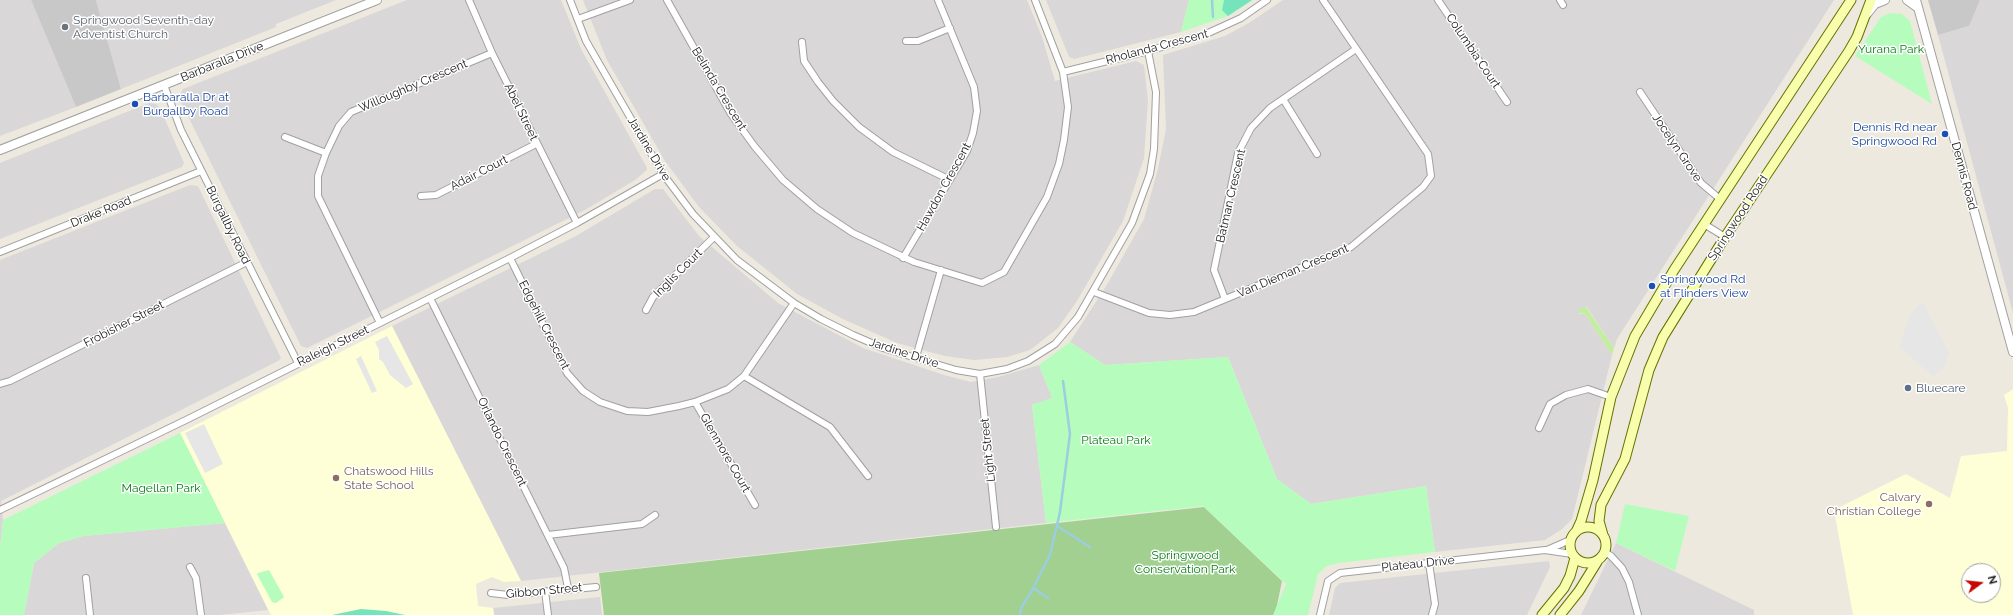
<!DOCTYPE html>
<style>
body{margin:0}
#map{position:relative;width:2013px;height:615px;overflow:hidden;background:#ede9df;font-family:Raleway,sans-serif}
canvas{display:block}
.north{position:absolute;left:1961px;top:563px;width:40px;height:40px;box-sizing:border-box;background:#fff;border:1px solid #a3a3a3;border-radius:50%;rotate:75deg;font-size:11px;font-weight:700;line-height:16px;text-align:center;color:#1a1a1a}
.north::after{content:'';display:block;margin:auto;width:14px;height:18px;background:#c50500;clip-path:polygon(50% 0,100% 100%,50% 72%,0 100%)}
</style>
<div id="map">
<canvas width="2013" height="615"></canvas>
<div class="north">N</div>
</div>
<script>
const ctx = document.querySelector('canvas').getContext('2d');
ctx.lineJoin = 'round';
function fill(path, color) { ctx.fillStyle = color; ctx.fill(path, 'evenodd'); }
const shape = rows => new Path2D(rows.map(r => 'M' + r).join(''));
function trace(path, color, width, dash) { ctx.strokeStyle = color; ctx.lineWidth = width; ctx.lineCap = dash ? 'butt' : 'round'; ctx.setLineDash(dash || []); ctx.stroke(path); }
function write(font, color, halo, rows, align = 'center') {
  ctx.font = font + ' Raleway,sans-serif'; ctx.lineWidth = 3; ctx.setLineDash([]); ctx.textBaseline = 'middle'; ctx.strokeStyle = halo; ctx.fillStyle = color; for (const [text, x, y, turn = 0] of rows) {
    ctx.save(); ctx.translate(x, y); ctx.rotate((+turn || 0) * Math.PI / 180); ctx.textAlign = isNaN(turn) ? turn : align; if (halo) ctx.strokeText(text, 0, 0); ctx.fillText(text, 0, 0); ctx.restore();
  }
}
fill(shape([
 [0,0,31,0,76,107,0,136],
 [96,0,336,0,276,24,276,27,121,89],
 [407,0,561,0,581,49,646,166,647,170,635,180,585,210,307,348,301,346,181,102,180,95,183,89],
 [583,0,1027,0,1042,37,1055,81,1136,61,1144,65,1148,100,1144,158,1123,221,1077,301,1058,328,1030,350,1007,357,974,360,945,356,897,343,843,319,797,294,737,246,699,207,665,161,607,60],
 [1046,0,1189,0,1181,32,1074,59,1069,57],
 [1283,0,1834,0,1617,339,1614,348,1586,306,1579,314,1585,314,1612,355,1572,519,1562,529,1545,540,1435,552,1426,486,1311,504,1277,479,1228,357,1105,365,1070,342,1108,283,1144,219,1158,169,1166,129,1163,55,1225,36,1249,23],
 [1980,0,2013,0,2013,313,1938,35,1969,26],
 [149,103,156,104,160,108,184,163,182,167,0,239,0,163],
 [190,185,198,186,281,358,278,361,1,501,3,520,0,548,0,260],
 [655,189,663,189,699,236,778,303,863,348,944,375,971,382,998,377,1039,365,1052,398,1032,405,1046,523,521,581,392,326,576,236],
 [225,523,268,610,220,615,24,615,34,563,59,543,83,536],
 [1616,543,1754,610,1754,615,1581,615],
 [1549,561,1550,567,1527,615,1329,615,1335,588,1340,583],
 [600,597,602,615,494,615,493,608]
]), '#d9d7d7');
fill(shape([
 [392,326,521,581,504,582,492,577,476,584,478,606,493,608,494,615,271,615,180,433],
 [2013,389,2013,615,1853,615,1834,510,1906,474,1950,498,1961,456,2007,451,2008,408,2004,395],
 [1969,571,1993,571,1993,595,1969,595]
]), '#feffd6');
fill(shape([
 [31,0,96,0,121,89,76,107],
 [1928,0,1980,0,1969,26,1938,35]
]), '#c8c8c8');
fill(shape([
 [1585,306,1614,348,1612,355,1585,314,1576,312]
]), '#c3ed9f');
fill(shape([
 [1204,507,1282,581,1275,615,604,615,599,573]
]), '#a1d090');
fill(shape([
 [1189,0,1253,0,1228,16,1181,32],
 [1890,13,1902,14,1910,21,1932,104,1855,56,1881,17],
 [1070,342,1105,365,1228,357,1277,479,1311,504,1426,486,1435,552,1338,563,1327,566,1318,574,1308,615,1273,615,1286,584,1203,506,1046,523,1032,405,1052,398,1039,365],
 [180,433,225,523,83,536,59,543,34,563,24,615,0,615,0,548,3,520],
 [1625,504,1689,516,1675,571,1616,543],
 [269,570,284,597,276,603,272,602,257,574,258,573]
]), '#b6fdbd');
fill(shape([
 [1224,0,1252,0,1228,16,1222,10],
 [361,609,386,611,405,615,332,615]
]), '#75e3bc');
fill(shape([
 [1922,302,1949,352,1944,368,1933,376,1899,347,1910,315],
 [387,336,413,384,406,388,390,375,383,362,379,359,379,350,375,342],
 [361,356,377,391,372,393,356,359],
 [204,424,223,464,205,473,185,433]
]), '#e6e6e6');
trace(shape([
 [1212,0,1213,17],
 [1057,526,1090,547],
 [1033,588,1048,598],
 [1020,615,1021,608,1030,594,1050,555,1060,512,1070,434,1063,381]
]), '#9bcedf', 2.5);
const minor = shape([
 [469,0,492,53,577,223],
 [570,0,586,41,663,174,693,214,737,260,794,303,821,319,853,335,883,348,956,370,980,374,1007,369,1028,361,1055,344,1078,317,1132,223,1150,174,1154,149,1156,92,1148,51],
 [667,0,731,114,755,147,783,180,817,209,853,233,914,262,982,283,1004,272,1047,197,1059,164,1064,140,1068,107,1063,72,1035,0],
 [1438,0,1507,102],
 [1560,0,1563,5],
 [578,19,630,0],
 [906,41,918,41,950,28],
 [802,42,804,61,818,82,833,101,859,127,893,152,950,180],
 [1063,72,1148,51,1206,34,1241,18,1267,0],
 [164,85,181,130,298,363],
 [1640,92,1701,183,1720,199],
 [1283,99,1317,154],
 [285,137,326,153],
 [421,196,436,195,536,144],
 [1704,224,1725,237],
 [0,252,201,171],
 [510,258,567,373,583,391,600,402,627,411,648,412,679,406,695,402,728,389,744,376,794,303],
 [903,258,967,151,973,133,977,111,974,87,938,0],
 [1094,292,1149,313,1170,315,1194,312,1351,247,1423,187,1431,176,1428,154,1323,0],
 [430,298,564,568,568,588],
 [1225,299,1214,270,1238,153,1251,128,1270,108,1356,49],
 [646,310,653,297,714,237],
 [380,323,318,196,318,176,326,153,339,126,351,112,492,53],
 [916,357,941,270],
 [980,374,996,527],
 [744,376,830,427,868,476],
 [0,384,10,381,247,262],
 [695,402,755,505],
 [1539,428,1550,404,1566,395,1588,389,1611,397],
 [0,510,188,419,510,258,577,223,663,174],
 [548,535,642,524,655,515],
 [1547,550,1570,540],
 [1605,552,1611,556,1622,568,1629,582,1638,615],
 [1429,563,1435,604,1432,615],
 [190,567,196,578,201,615],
 [86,578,90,615],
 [545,591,548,615],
 [491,593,508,595,596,587],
 [1320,615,1328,581,1340,573,1545,550,1572,554]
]);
const tertiary = shape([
 [1907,0,1918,8],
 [1916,0,2013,352],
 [1867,14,1875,4,1885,0],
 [0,150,377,0]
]);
const secondary = shape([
 '1570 545a18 18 0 1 1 36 0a18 18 0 1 1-36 0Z',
 [1576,532,1581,521,1593,480,1611,397,1635,336,1674,270,1851,0],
 [1603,535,1599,521,1601,505,1625,459,1649,370,1663,337,1725,237,1849,51,1857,37,1871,0],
 [1542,615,1564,588,1570,576,1575,558],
 [1560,615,1579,591,1597,562]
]);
trace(minor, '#a1a1a1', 8);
trace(tertiary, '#a1a1a1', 10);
trace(secondary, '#647300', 11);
trace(minor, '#fff', 6);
trace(tertiary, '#fff', 8);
trace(secondary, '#f8feac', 9);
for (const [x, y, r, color] of [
 [65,27,4,"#6b7280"],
 [135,104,4,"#1a4fb4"],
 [1945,134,4,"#1a4fb4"],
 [1652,286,4,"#1a4fb4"],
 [1908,388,4,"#5c6f8a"],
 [336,478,4,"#8d6e63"],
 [1929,504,4,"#8d6e63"]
]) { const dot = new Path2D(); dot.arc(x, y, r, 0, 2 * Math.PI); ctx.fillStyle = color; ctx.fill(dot); trace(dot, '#fff', 1.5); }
write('12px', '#5b616d', '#fff', [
 ["Springwood Seventh-day",73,20],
 ["Adventist Church",73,34]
], 'left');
write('12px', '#1a1a1a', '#fff', [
 ["Rholanda Crescent",1157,47,-15],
 ["Columbia Court",1473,51,56],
 ["Barbaralla Drive",222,62,-22],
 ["Willoughby Crescent",413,86,-23],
 ["Belinda Crescent",719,89,59],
 ["Abel Street",521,112,64],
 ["Jocelyn Grove",1677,148,56],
 ["Jardine Drive",649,149,59],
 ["Adair Court",479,173,-27],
 ["Dennis Road",1964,176,75],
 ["Hawdon Crescent",944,187,-61],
 ["Batman Crescent",1231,196,-77],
 ["Drake Road",101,212,-22],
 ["Springwood Road",1738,218,-57],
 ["Burgallby Road",228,225,64],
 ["Van Dieman Crescent",1293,271,-23],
 ["Inglis Court",678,273,-45],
 ["Frobisher Street",124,324,-27],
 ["Edgehill Crescent",544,325,63],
 ["Raleigh Street",333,346,-26],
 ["Jardine Drive",904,353,18],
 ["Orlando Crescent",502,442,64],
 ["Light Street",988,450,-96],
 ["Glenmore Court",725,453,60],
 ["Plateau Drive",1418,564,-6],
 ["Gibbon Street",544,591,-5]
]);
write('12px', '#037d11', '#fff', [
 ["Yurana Park",1891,49],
 ["Plateau Park",1116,440],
 ["Magellan Park",161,488],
 ["Springwood",1185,555],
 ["Conservation Park",1185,569]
]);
write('12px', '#164399', '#fff', [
 ["Barbaralla Dr at",143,97],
 ["Burgallby Road",143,111],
 ["Dennis Rd near",1937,127,"right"],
 ["Springwood Rd",1937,141,"right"],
 ["Springwood Rd",1660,279],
 ["at Flinders View",1660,293]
], 'left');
write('12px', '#4e5e75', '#fff', [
 ["Bluecare",1916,388]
], 'left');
write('12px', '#785e54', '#fff', [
 ["Chatswood Hills",344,471],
 ["State School",344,485],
 ["Calvary",1921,497,"right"],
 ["Christian College",1921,511,"right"]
], 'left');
</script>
